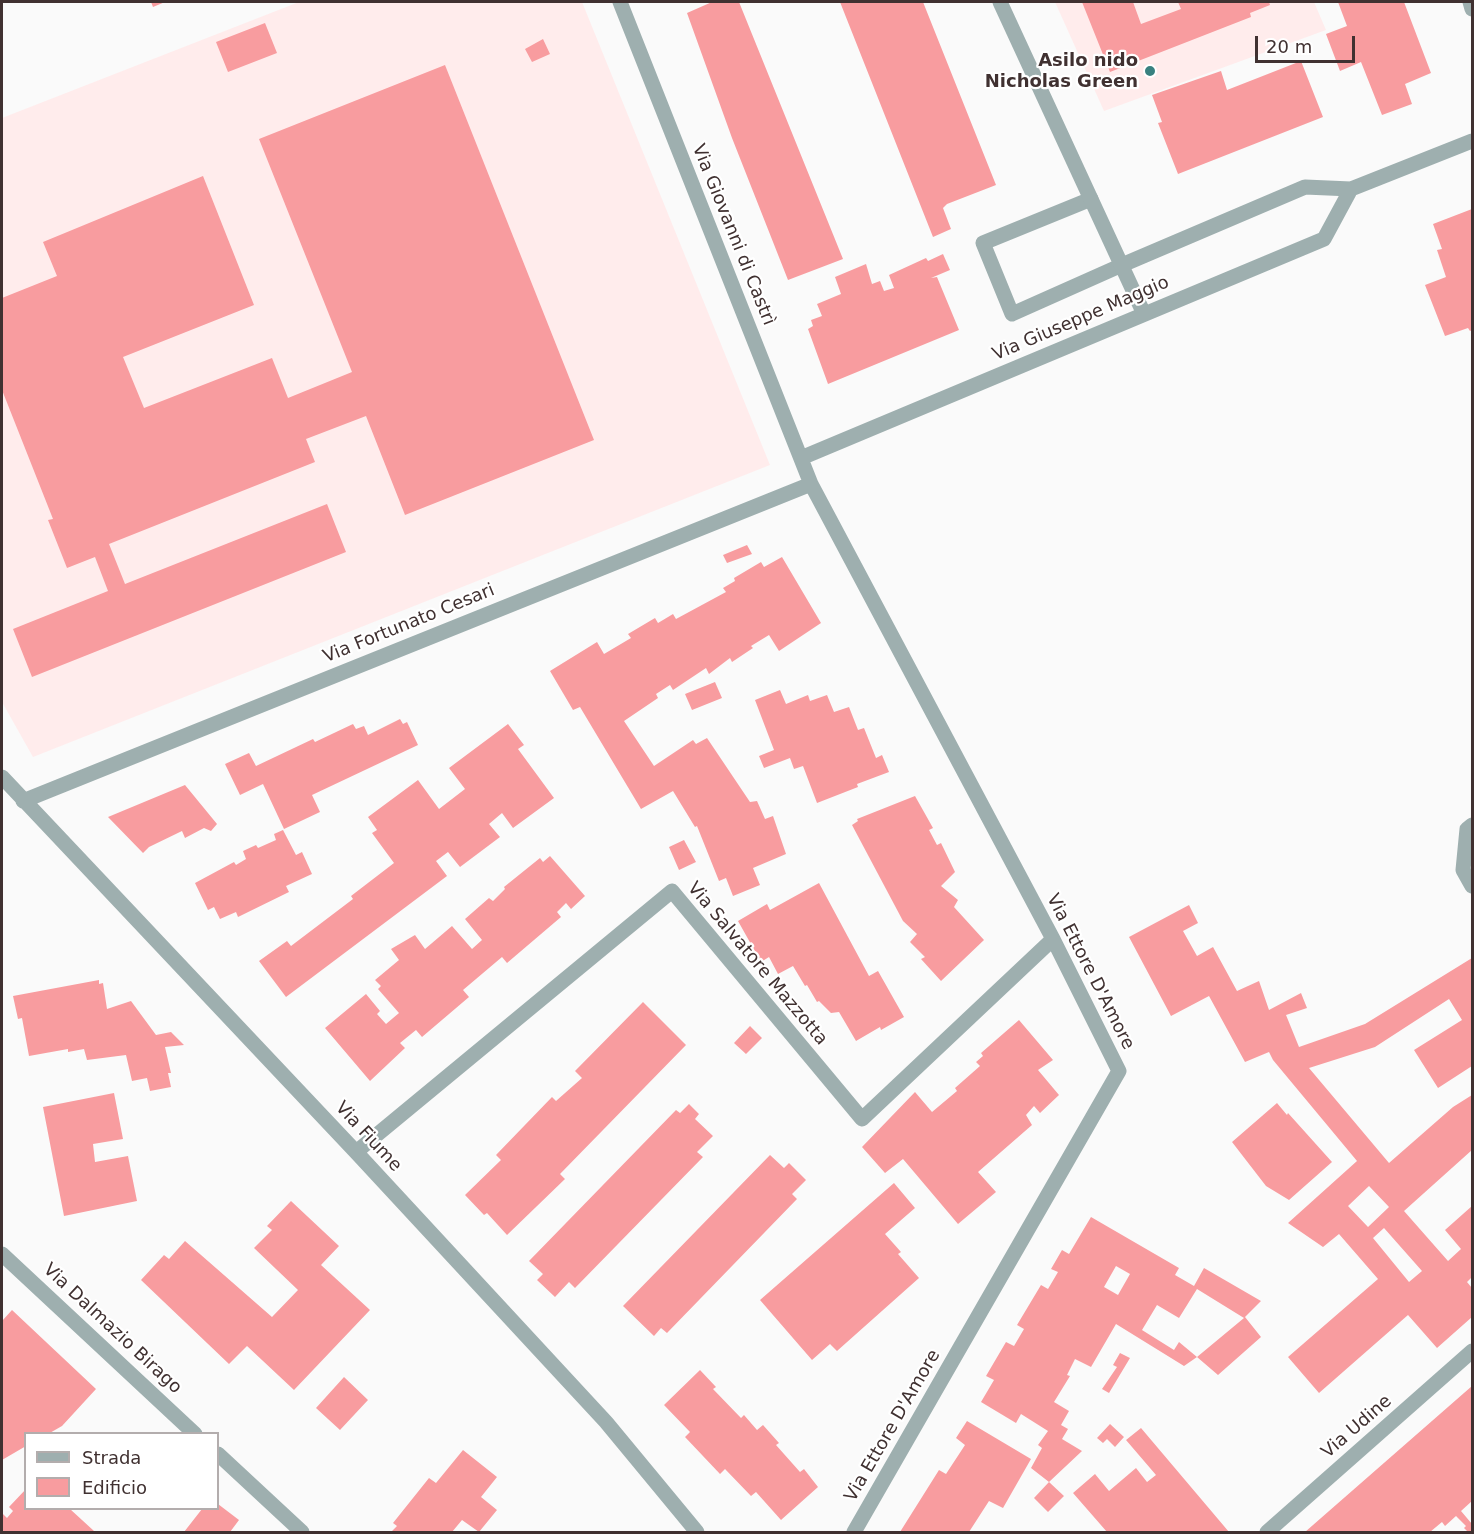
<!DOCTYPE html>
<meta charset="utf-8">
<style>
body{margin:0}
#map{position:relative;width:1474px;height:1534px;overflow:hidden;background:#fafafa;font-family:"DejaVu Sans",sans-serif}
canvas{display:block}
.frame{position:absolute;inset:0;border:3px solid #403131;pointer-events:none}
.legend{position:absolute;left:24px;top:1432px;width:195px;height:78px;box-sizing:border-box;background:#fff;border:2px solid #b3adad;margin:0;padding:8px 10px;list-style:none;font-size:18px;color:#403131}
.legend li{display:flex;align-items:center;gap:12px;height:30px}
.legend b{width:30px;border:2px solid #b3adad}
.scale{position:absolute;left:1255px;top:36px;width:100px;height:27px;box-sizing:border-box;border:3px solid #403131;border-top:0;padding-left:8px;font-size:18px;line-height:21px;white-space:nowrap;color:#403131;-webkit-text-stroke:4px #fff;paint-order:stroke}
</style>
<div id="map">
<canvas width="1474" height="1534"></canvas>
<div class="frame"></div>
<ul class="legend">
<li><b style="height:8px;background:#9eafaf"></b>Strada</li>
<li><b style="height:16px;background:#f89c9f"></b>Edificio</li>
</ul>
<div class="scale">20 m</div>
</div>
<script>
const ctx = document.querySelector('canvas').getContext('2d');
ctx.lineJoin = 'round';
function fill(path, color) { ctx.fillStyle = color; ctx.fill(path, 'evenodd'); }
const shape = rows => new Path2D(rows.map(r => 'M' + r).join(''));
function trace(path, color, width, dash) { ctx.strokeStyle = color; ctx.lineWidth = width; ctx.lineCap = dash ? 'butt' : 'round'; ctx.setLineDash(dash || []); ctx.stroke(path); }
function write(font, color, halo, rows, align = 'center') {
  ctx.font = font + ' "DejaVu Sans",sans-serif'; ctx.lineWidth = 4.5; ctx.setLineDash([]); ctx.textBaseline = 'middle'; ctx.strokeStyle = halo; ctx.fillStyle = color; for (const [text, x, y, turn = 0] of rows) {
    ctx.save(); ctx.translate(x, y); ctx.rotate((+turn || 0) * Math.PI / 180); ctx.textAlign = isNaN(turn) ? turn : align; if (halo) ctx.strokeText(text, 0, 0); ctx.fillText(text, 0, 0); ctx.restore();
  }
}
fill(shape([
 [299,2,582,2,770,465,33,757,2,702,2,118],
 [1055,2,1314,2,1326,30,1104,111]
]), '#ffecec');
fill(shape([
 [151,2,165,2,153,7],
 [712,2,739,2,843,259,788,280,732,138,687,13],
 [840,2,923,2,996,185,947,204,943,208,951,229,933,237],
 [1082,2,1133,2,1141,24,1181,9,1178,2,1269,2,1270,5,1250,13,1251,17,1110,72],
 [1338,2,1404,2,1431,73,1405,84,1412,104,1382,115,1361,62,1340,71,1326,34,1347,26],
 [265,23,277,53,228,72,216,42],
 [543,39,550,54,532,62,525,49],
 [1301,61,1323,117,1178,174,1158,123,1162,122,1152,95,1221,71,1227,90],
 [445,65,594,440,405,515,366,416,306,439,315,462,109,544,125,584,327,504,346,552,32,677,13,629,108,591,95,557,67,568,48,520,53,519,2,390,2,298,57,276,43,242,203,176,254,305,123,357,144,408,272,358,288,398,352,372,259,139],
 [1472,209,1472,330,1470,331,1468,328,1445,336,1425,285,1446,277,1437,250,1442,249,1433,224],
 [943,254,950,270,931,278,937,277,959,330,828,384,808,329,813,326,811,320,822,316,817,304,841,294,835,277,866,264,872,284,880,281,884,291,894,288,889,275,926,258,928,261],
 [747,545,752,554,727,563,723,555],
 [782,557,821,623,779,651,769,635,751,646,753,648,732,662,730,658,709,674,706,668,673,690,670,685,656,694,658,698,624,721,654,766,693,740,696,744,707,738,750,802,757,801,765,819,773,816,786,854,753,868,760,885,733,896,726,878,719,881,697,826,695,827,673,791,641,809,580,707,573,710,550,671,597,642,604,654,631,638,628,634,655,618,658,623,673,614,676,619,726,592,723,588,735,581,734,578,761,562,764,567],
 [715,682,722,698,692,710,685,694],
 [780,690,786,704,808,695,810,701,827,695,834,712,849,707,858,730,864,728,876,758,882,755,889,772,857,784,858,787,817,803,803,766,794,769,790,758,764,768,759,756,774,750,755,700],
 [400,719,403,724,407,722,418,745,312,795,320,812,284,829,263,784,240,795,225,764,249,753,256,766,313,739,315,742,353,724,356,729,364,726,368,735],
 [508,724,524,745,518,749,554,798,513,828,502,813,489,824,500,837,460,867,448,852,436,861,447,876,286,997,259,961,287,941,291,946,353,899,351,896,394,863,372,833,377,830,368,817,418,780,439,809,465,789,449,768],
 [185,785,217,824,211,831,204,828,185,838,182,831,149,847,143,853,108,817],
 [915,796,933,828,929,830,937,845,941,843,955,872,941,886,958,900,954,907,984,940,941,981,921,959,925,957,910,942,917,934,903,921,852,825,858,821,857,819],
 [283,830,296,855,302,852,312,874,286,886,289,892,238,917,236,912,220,919,214,907,208,910,195,883,234,862,236,865,246,859,243,851,256,845,258,848,276,840,274,834],
 [684,840,696,862,679,870,669,847],
 [550,856,585,896,571,909,566,903,557,912,561,917,507,963,502,957,463,990,469,997,422,1037,416,1030,400,1043,405,1048,370,1081,325,1028,366,994,380,1011,377,1014,386,1024,399,1013,378,989,381,986,375,980,399,960,391,949,415,935,425,949,452,926,472,949,482,940,465,919,489,898,493,901,505,889,504,887,540,858,543,862],
 [819,883,869,976,878,971,904,1017,881,1030,880,1027,856,1041,839,1012,831,1013,819,1001,817,1002,807,985,805,986,793,966,778,974,769,957,761,962,738,921,767,904,770,910],
 [1189,905,1198,923,1183,931,1197,956,1213,947,1237,991,1259,981,1269,1010,1301,993,1307,1008,1286,1015,1299,1047,1365,1024,1472,958,1472,1066,1438,1088,1414,1050,1462,1020,1449,999,1375,1047,1309,1068,1389,1163,1453,1107,1472,1095,1472,1150,1404,1211,1448,1261,1461,1249,1445,1230,1472,1206,1472,1277,1467,1282,1472,1288,1472,1317,1437,1348,1408,1315,1319,1393,1288,1357,1378,1279,1339,1234,1323,1247,1288,1223,1357,1161,1273,1060,1269,1052,1245,1062,1209,996,1171,1016,1129,937],
 [1369,1186,1389,1207,1368,1227,1348,1206],
 [1384,1228,1422,1271,1409,1282,1373,1238],
 [99,980,99,984,103,983,107,1009,131,1001,156,1035,171,1032,184,1045,165,1047,171,1073,168,1073,171,1087,150,1091,147,1078,132,1081,126,1055,87,1060,84,1049,68,1052,68,1049,29,1056,22,1018,18,1019,13,996],
 [643,1002,686,1045,560,1174,565,1179,507,1235,487,1213,484,1215,465,1195,501,1160,496,1155,552,1097,556,1101,582,1078,575,1071],
 [1019,1020,1053,1060,1038,1070,1059,1095,1040,1113,1034,1106,1026,1115,1032,1125,978,1172,996,1192,958,1224,903,1159,885,1173,862,1147,915,1092,932,1112,957,1091,955,1088,980,1066,976,1062,983,1056,981,1053],
 [750,1026,762,1038,746,1054,734,1043],
 [114,1093,123,1139,93,1144,95,1162,128,1156,137,1201,64,1216,43,1107],
 [1277,1103,1287,1115,1288,1113,1332,1162,1289,1200,1266,1186,1232,1142],
 [689,1104,699,1114,695,1119,713,1136,697,1152,703,1157,575,1288,569,1282,555,1297,537,1280,543,1274,529,1261,676,1110,680,1113],
 [770,1155,784,1168,789,1163,806,1180,792,1194,797,1199,667,1333,661,1328,654,1336,623,1306],
 [894,1183,915,1208,885,1234,901,1252,898,1254,919,1278,837,1351,830,1344,812,1360,760,1300],
 [291,1201,339,1246,321,1265,370,1310,294,1390,247,1346,229,1364,141,1280,164,1255,169,1259,185,1241,272,1317,298,1290,254,1248,272,1230,267,1226],
 [1091,1217,1179,1268,1175,1275,1194,1286,1204,1268,1261,1301,1245,1317,1261,1337,1218,1375,1197,1357,1244,1318,1197,1289,1179,1318,1157,1305,1142,1330,1174,1350,1179,1342,1197,1357,1184,1366,1116,1324,1091,1367,1075,1359,1067,1375,1070,1376,1054,1402,1069,1411,1061,1425,1068,1429,1062,1439,1082,1451,1049,1482,1031,1468,1042,1448,1038,1445,1048,1431,1021,1414,1016,1423,981,1402,994,1380,986,1376,1006,1342,1014,1346,1024,1329,1017,1325,1041,1285,1048,1289,1058,1272,1051,1269,1062,1250,1069,1254],
 [1116,1266,1130,1274,1118,1295,1104,1287],
 [12,1310,96,1389,62,1426,48,1434,26,1434,26,1446,2,1460,2,1321],
 [1120,1353,1130,1358,1109,1393,1102,1389,1117,1367,1113,1365],
 [700,1370,716,1387,713,1389,741,1418,744,1415,757,1430,763,1425,779,1443,776,1445,800,1472,804,1469,818,1487,781,1520,756,1492,751,1496,725,1469,720,1474,685,1437,690,1432,664,1405],
 [344,1377,368,1400,340,1430,316,1408],
 [1472,1386,1472,1501,1461,1511,1472,1524,1472,1532,1468,1532,1464,1528,1466,1526,1456,1516,1445,1526,1442,1522,1430,1532,1305,1532],
 [967,1421,1031,1459,1003,1508,989,1501,969,1532,900,1532,939,1470,946,1474,965,1445,956,1438],
 [1110,1424,1124,1437,1115,1447,1107,1439,1103,1443,1097,1438],
 [1141,1428,1229,1532,1107,1532,1073,1493,1095,1474,1109,1491,1136,1468,1147,1482,1156,1475,1126,1440],
 [463,1450,497,1477,481,1497,497,1510,479,1532,462,1520,452,1532,391,1532,397,1526,393,1523,429,1478,436,1483],
 [1049,1482,1064,1496,1048,1512,1034,1498],
 [26,1489,26,1509,70,1509,94,1531,92,1532,2,1532,2,1513,7,1518,13,1511,9,1507],
 [218,1504,239,1520,230,1532,184,1532,202,1509,218,1509]
]), '#f89c9f');
trace(shape([
 [1091,199,983,243,1012,314,1122,265]
]), '#9eafaf', 15);
trace(shape([
 [620,2,811,484,1053,939,1119,1071,854,1532],
 [1000,2,1144,314],
 [1470,2,1472,9],
 [1122,265,1305,187,1351,189,1472,141],
 [801,458,1324,239,1351,189],
 [2,777,356,1152,606,1422,697,1532],
 [23,801,811,484],
 [1472,825,1467,829,1463,870,1472,886],
 [356,1152,672,891,862,1119,1053,939],
 [2,1254,195,1434],
 [218,1454,302,1532],
 [1267,1532,1472,1351]
]), '#9eafaf', 15);
for (const [x, y, r, color] of [
 [1150,71,6,"#398180"]
]) { const dot = new Path2D(); dot.arc(x, y, r, 0, 2 * Math.PI); ctx.fillStyle = color; ctx.fill(dot); trace(dot, '#fff', 2); }
write('bold 18px', '#403131', '#fff', [
 ["Asilo nido",1138,61],
 ["Nicholas Green",1138,82]
], 'right');
write('18px', '#403131', '#fff', [
 ["Via Giovanni di Castrì",733,235,68],
 ["Via Giuseppe Maggio",1081,319,-23],
 ["Via Fortunato Cesari",409,624,-22],
 ["Via Salvatore Mazzotta",757,964,50],
 ["Via Ettore D'Amore",1090,972,63],
 ["Via Fiume",368,1137,47],
 ["Via Dalmazio Birago",112,1329,43],
 ["Via Ettore D'Amore",893,1426,-60],
 ["Via Udine",1357,1427,-41]
]);
</script>
